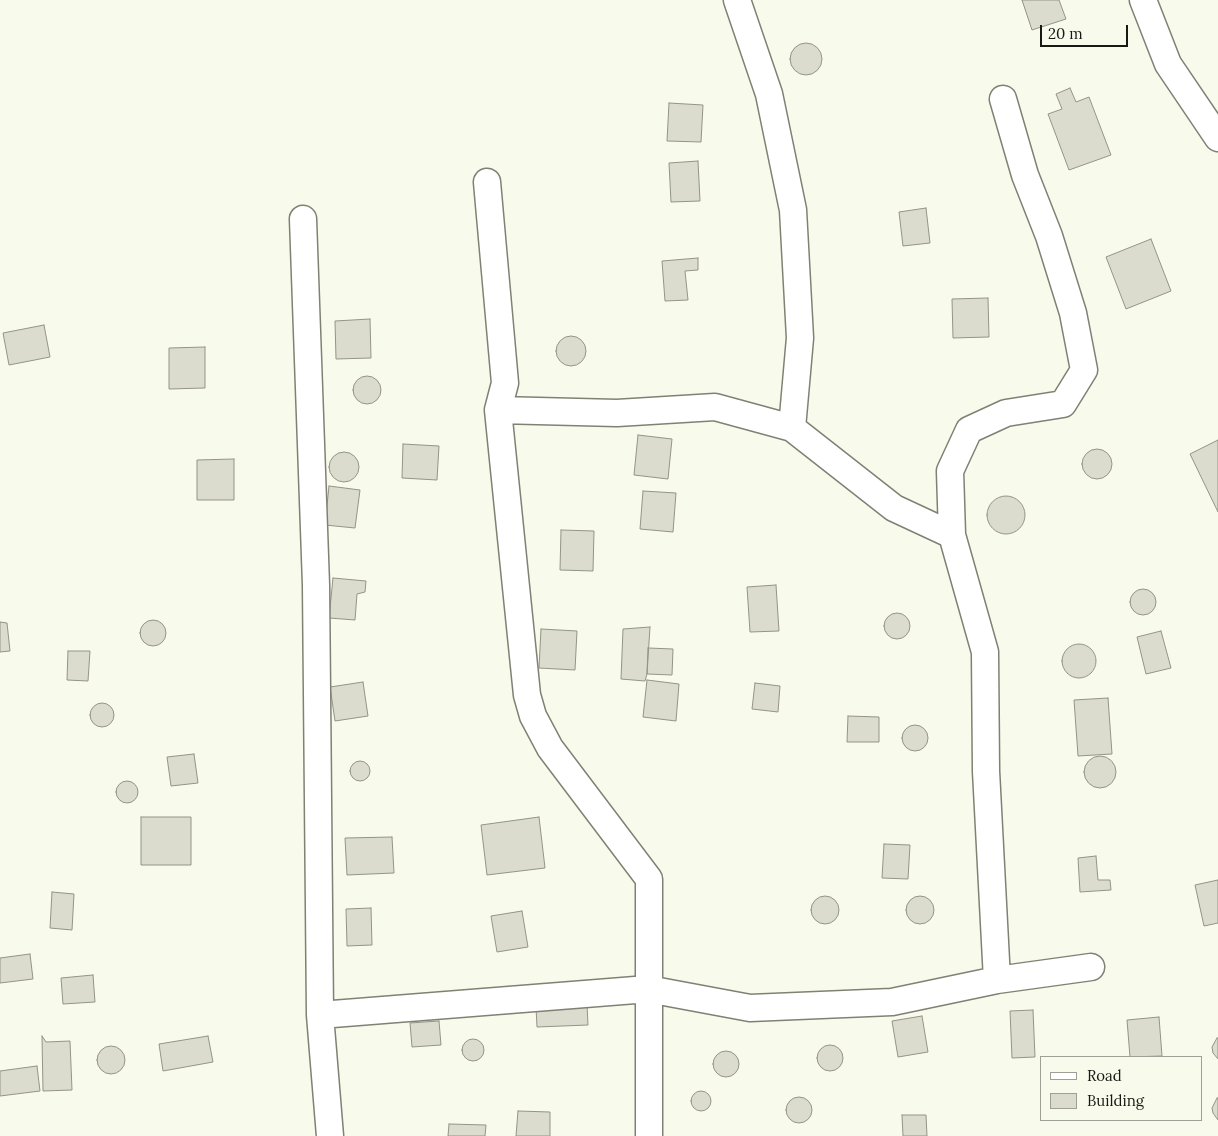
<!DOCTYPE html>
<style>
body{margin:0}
#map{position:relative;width:1218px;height:1136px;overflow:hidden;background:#f8faec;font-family:Lora,serif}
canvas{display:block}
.legend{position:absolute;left:1040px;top:1056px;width:162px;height:65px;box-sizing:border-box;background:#f8faec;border:1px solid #9ea096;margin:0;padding:6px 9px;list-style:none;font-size:15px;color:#181914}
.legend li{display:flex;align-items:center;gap:10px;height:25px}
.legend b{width:25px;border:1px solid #9ea096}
.scale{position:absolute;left:1040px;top:25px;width:88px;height:22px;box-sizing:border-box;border:2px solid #181914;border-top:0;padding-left:6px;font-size:15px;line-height:18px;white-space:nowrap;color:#181914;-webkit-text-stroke:4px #f8faec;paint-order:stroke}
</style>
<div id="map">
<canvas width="1218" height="1136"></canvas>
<ul class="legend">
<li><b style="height:6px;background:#fff"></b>Road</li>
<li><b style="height:14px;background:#dbdcce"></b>Building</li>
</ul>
<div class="scale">20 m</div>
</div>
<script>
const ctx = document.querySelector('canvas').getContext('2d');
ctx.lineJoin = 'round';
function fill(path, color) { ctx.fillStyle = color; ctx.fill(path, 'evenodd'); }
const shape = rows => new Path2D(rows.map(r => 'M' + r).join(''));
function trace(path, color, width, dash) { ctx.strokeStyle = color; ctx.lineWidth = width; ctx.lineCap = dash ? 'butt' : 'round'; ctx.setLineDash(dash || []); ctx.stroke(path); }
const building = shape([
 [1022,0,1059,0,1066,19,1032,30,1022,0],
 '790 59a16 16 0 1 1 32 0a16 16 0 1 1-32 0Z',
 [1070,88,1076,102,1089,97,1111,155,1069,170,1048,114,1062,109,1056,94,1070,88],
 [669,103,703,105,701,142,667,141,669,103],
 [698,161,700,201,671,202,669,163,698,161],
 [926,208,930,243,903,246,899,212,926,208],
 [1151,239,1171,291,1126,309,1106,257,1151,239],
 [698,258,698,270,685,271,688,300,665,301,662,261,698,258],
 [988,298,989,337,953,338,952,299,988,298],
 [370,319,371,358,336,359,335,321,370,319],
 [44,325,50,357,9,365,3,333,44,325],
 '556 351a15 15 0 1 1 30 0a15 15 0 1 1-30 0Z',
 [205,347,205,388,169,389,169,348,205,347],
 '353 390a14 14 0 1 1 28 0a14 14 0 1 1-28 0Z',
 [638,435,672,439,668,479,634,475,638,435],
 [1218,440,1218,512,1190,454,1218,440],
 [403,444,439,446,437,480,402,478,403,444],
 '1082 464a15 15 0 1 1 30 0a15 15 0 1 1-30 0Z',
 '329 467a15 15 0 1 1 30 0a15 15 0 1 1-30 0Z',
 [234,459,234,500,197,500,197,460,234,459],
 [329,486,360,490,355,528,325,525,329,486],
 [643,491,676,493,673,532,640,529,643,491],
 '987 515a19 19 0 1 1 38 0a19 19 0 1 1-38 0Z',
 [561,530,594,531,593,571,560,570,561,530],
 [333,578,366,581,365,592,357,594,355,620,329,618,333,578],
 [776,585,779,631,750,632,747,587,776,585],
 '1130 602a13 13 0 1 1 26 0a13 13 0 1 1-26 0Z',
 '884 626a13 13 0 1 1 26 0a13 13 0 1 1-26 0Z',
 '140 633a13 13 0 1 1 26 0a13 13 0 1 1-26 0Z',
 [0,622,7,623,10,651,0,652,0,622],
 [650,627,647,674,645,681,621,679,623,629,650,627],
 [541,629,577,631,575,670,539,668,541,629],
 [1161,631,1171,668,1146,674,1137,637,1161,631],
 '1062 661a17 17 0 1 1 34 0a17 17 0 1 1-34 0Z',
 [648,648,673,649,672,675,647,674,648,648],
 [68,651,90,651,88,681,67,680,68,651],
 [647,680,679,684,676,721,643,717,647,680],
 [363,682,368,716,335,721,330,687,363,682],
 [755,683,780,686,778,712,752,709,755,683],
 [1108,698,1112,754,1078,756,1074,700,1108,698],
 '90 715a12 12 0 1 1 24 0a12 12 0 1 1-24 0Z',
 [848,716,879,717,879,742,847,742,848,716],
 '902 738a13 13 0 1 1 26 0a13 13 0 1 1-26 0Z',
 [194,754,198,783,171,786,167,757,194,754],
 '1084 772a16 16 0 1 1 32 0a16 16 0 1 1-32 0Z',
 '350 771a10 10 0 1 1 20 0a10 10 0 1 1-20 0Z',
 '116 792a11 11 0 1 1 22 0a11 11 0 1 1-22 0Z',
 [141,817,191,817,191,865,141,865,141,817],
 [539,817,545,868,487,875,481,825,539,817],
 [392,837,394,873,347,875,345,838,392,837],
 [884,844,910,845,908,879,882,878,884,844],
 [1096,856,1098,880,1110,880,1111,890,1080,892,1078,858,1096,856],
 [1218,880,1218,923,1204,926,1195,885,1218,880],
 [52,892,74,894,72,930,50,928,52,892],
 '906 910a14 14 0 1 1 28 0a14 14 0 1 1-28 0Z',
 '811 910a14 14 0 1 1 28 0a14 14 0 1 1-28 0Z',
 [371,908,372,945,347,946,346,909,371,908],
 [522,911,528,947,497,952,491,916,522,911],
 [30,954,33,979,0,983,0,958,30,954],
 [93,975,95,1002,63,1004,61,978,93,975],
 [587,1004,588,1025,537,1027,536,1007,587,1004],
 [1033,1010,1035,1057,1012,1058,1010,1011,1033,1010],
 [922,1016,928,1052,898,1057,892,1021,922,1016],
 [1159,1017,1162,1056,1130,1057,1127,1020,1159,1017],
 [439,1021,441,1045,412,1047,410,1023,439,1021],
 [42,1036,46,1042,70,1041,72,1090,43,1091,42,1036],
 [208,1036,213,1062,163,1071,159,1044,208,1036],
 [1217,1038,1218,1038,1218,1059,1213,1053,1212,1047,1217,1038],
 '462 1050a11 11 0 1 1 22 0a11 11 0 1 1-22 0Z',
 '817 1058a13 13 0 1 1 26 0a13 13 0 1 1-26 0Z',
 '97 1060a14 14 0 1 1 28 0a14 14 0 1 1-28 0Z',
 '713 1064a13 13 0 1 1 26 0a13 13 0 1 1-26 0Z',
 [37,1066,40,1091,0,1096,0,1071,37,1066],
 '691 1101a10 10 0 1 1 20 0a10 10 0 1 1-20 0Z',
 '786 1110a13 13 0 1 1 26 0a13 13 0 1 1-26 0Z',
 [1217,1098,1218,1098,1218,1120,1213,1113,1212,1108,1217,1098],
 [518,1111,550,1112,550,1136,516,1136,518,1111],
 [902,1115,926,1115,927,1136,903,1136,902,1115],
 [449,1124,486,1125,485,1136,448,1136,449,1124]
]);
fill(building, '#dbdcce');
trace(building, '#939487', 1);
const street = shape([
 [1143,0,1168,64,1218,138],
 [487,182,505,383,498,410,527,695,533,716,550,748,649,879,649,1136],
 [303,219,316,585,320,1015,330,1136],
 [498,410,617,413,715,407,792,428,800,338,793,210,769,94,737,0],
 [792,428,894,508,952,535,985,652,986,771,997,980],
 [952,535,950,471,969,430,1006,413,1063,404,1084,370,1073,313,1049,236,1025,175,1003,99],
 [320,1015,648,989,750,1008,892,1002,997,980,1091,967]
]);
trace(street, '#808174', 29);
trace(street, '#fff', 26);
</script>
